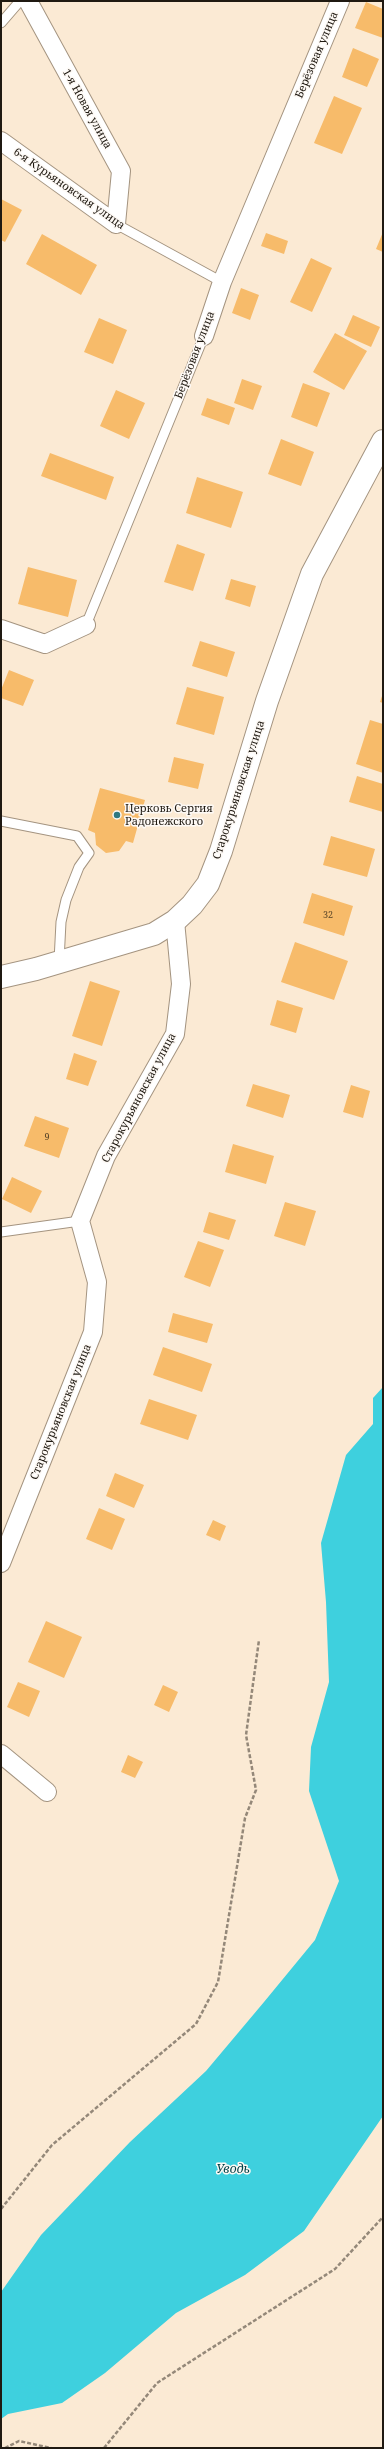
<!DOCTYPE html>
<meta charset="utf-8">
<style>
body{margin:0}
#map{position:relative;width:384px;height:2449px;overflow:hidden;background:#fbead4;font-family:"Noto Serif",serif}
canvas{display:block}
.frame{position:absolute;inset:0;border:2px solid #1f1911;pointer-events:none}
</style>
<div id="map">
<canvas width="384" height="2449"></canvas>
<div class="frame"></div>
</div>
<script>
const ctx = document.querySelector('canvas').getContext('2d');
ctx.lineJoin = 'round';
function fill(path, color) { ctx.fillStyle = color; ctx.fill(path, 'evenodd'); }
const shape = rows => new Path2D(rows.map(r => 'M' + r).join(''));
function trace(path, color, width, dash) { ctx.strokeStyle = color; ctx.lineWidth = width; ctx.lineCap = dash ? 'butt' : 'round'; ctx.setLineDash(dash || []); ctx.stroke(path); }
function write(font, color, halo, rows, align = 'center') {
  ctx.font = font + ' "Noto Serif",serif'; ctx.lineWidth = 3; ctx.setLineDash([]); ctx.textBaseline = 'middle'; ctx.strokeStyle = halo; ctx.fillStyle = color; for (const [text, x, y, turn = 0] of rows) {
    ctx.save(); ctx.translate(x, y); ctx.rotate((+turn || 0) * Math.PI / 180); ctx.textAlign = isNaN(turn) ? turn : align; if (halo) ctx.strokeText(text, 0, 0); ctx.fillText(text, 0, 0); ctx.restore();
  }
}
fill(shape([
 [383,1387,383,2116,304,2231,245,2275,176,2313,105,2373,62,2403,8,2414,1,2419,1,2292,41,2235,130,2142,206,2071,264,2002,315,1940,339,1881,309,1791,311,1747,329,1682,326,1602,321,1543,346,1455,373,1424,373,1398]
]), '#3ed0de');
fill(shape([
 [366,2,383,9,383,38,355,28],
 [353,48,379,59,367,87,342,77],
 [334,96,362,108,342,154,314,143],
 [1,199,22,210,5,242,1,240],
 [383,232,383,252,376,249],
 [266,233,288,241,284,254,261,246],
 [42,234,97,265,81,295,26,264],
 [311,258,332,268,312,312,290,302],
 [241,288,259,295,250,320,232,313],
 [353,315,380,327,371,347,344,335],
 [99,318,127,330,113,364,84,352],
 [335,333,367,351,344,390,313,372],
 [242,379,262,386,253,410,234,403],
 [303,383,330,393,317,427,291,417],
 [116,390,145,403,129,439,100,426],
 [207,398,235,408,229,425,201,415],
 [281,439,314,452,301,486,268,474],
 [50,453,114,477,106,500,41,476],
 [197,477,243,492,231,528,186,513],
 [177,544,205,554,193,591,164,582],
 [28,567,77,580,68,617,18,604],
 [231,579,256,586,250,607,225,599],
 [200,641,235,652,227,677,192,666],
 [9,670,34,680,23,706,1,698,1,690],
 [187,687,224,697,214,735,176,724],
 [383,693,383,703,380,702],
 [370,720,383,724,383,773,356,764],
 [174,757,204,764,198,789,168,782],
 [357,776,383,784,383,812,349,802],
 [100,788,145,800,133,843,126,841,119,851,106,853,96,845,95,833,88,830],
 [331,836,375,849,367,877,323,865],
 [312,893,353,906,344,936,303,923],
 [295,942,348,961,334,1000,281,982],
 [90,981,120,991,102,1046,72,1036],
 [277,1000,303,1008,296,1033,270,1025],
 [74,1053,97,1061,88,1086,66,1079],
 [253,1084,290,1095,283,1118,246,1106],
 [351,1085,370,1091,363,1118,343,1112],
 [35,1116,69,1128,59,1158,24,1146],
 [233,1144,274,1156,266,1184,225,1172],
 [12,1177,42,1191,31,1213,2,1199],
 [285,1202,316,1211,305,1246,274,1236],
 [209,1212,236,1220,229,1240,203,1232],
 [198,1241,224,1250,210,1287,184,1277],
 [173,1313,213,1324,207,1343,168,1332],
 [163,1347,212,1364,202,1392,153,1375],
 [149,1399,197,1415,188,1440,140,1424],
 [115,1473,144,1485,134,1508,106,1496],
 [99,1508,125,1519,112,1550,86,1539],
 [213,1520,226,1526,220,1541,206,1535],
 [46,1621,82,1637,64,1678,28,1662],
 [18,1682,40,1691,29,1717,7,1707],
 [163,1685,178,1692,169,1712,154,1705],
 [128,1755,143,1762,135,1778,121,1772]
]), '#f7bb6a');
const service = shape([
 [1,23,20,1],
 [116,224,222,282],
 [86,625,204,336],
 [1,821,77,836,89,853,79,867,66,900,61,922,59,961],
 [1,1232,80,1221]
]);
const minor = shape([
 [28,1,121,171,116,224],
 [1,141,116,224],
 [204,336,222,282,340,1],
 [1,629,45,644,86,625],
 [1,1563,93,1332,97,1282,80,1221,106,1156,175,1034,181,984,175,921],
 [1,1754,47,1792]
]);
const secondary = shape([
 [1,977,36,969,154,934,175,921,192,905,208,884,221,851,267,701,312,574,383,441]
]);
trace(service, '#a49480', 11);
trace(minor, '#a49480', 20);
trace(secondary, '#a49480', 24);
trace(shape([
 [1,2209,52,2145,196,2024,218,1982,245,1818,256,1790,246,1735,259,1640],
 [5,2448,19,2441,51,2448],
 [104,2448,157,2383,335,2269,383,2217]
]), '#948879', 2.5, [4, 2]);
trace(service, '#fff', 9);
trace(minor, '#fff', 18);
trace(secondary, '#fff', 22);
for (const [x, y, r, color] of [
 [117,815,4,"#307981"]
]) { const dot = new Path2D(); dot.arc(x, y, r, 0, 2 * Math.PI); ctx.fillStyle = color; ctx.fill(dot); trace(dot, '#fdf9f5', 1.5); }
write('9px', '#554227', null, [
 ["32",328,915],
 ["9",47,1137]
]);
write('11px', '#1f1911', '#fdf9f5', [
 ["Берёзовая улица",317,55,-67],
 ["1-я Новая улица",87,109,61],
 ["6-я Курьяновская улица",69,189,35],
 ["Берёзовая улица",195,355,-69],
 ["Старокурьяновская улица",239,790,-72],
 ["Старокурьяновская улица",139,1098,-62],
 ["Старокурьяновская улица",61,1412,-68]
]);
write('11px', '#1f1911', '#fdf9f5', [
 ["Церковь Сергия",125,809],
 ["Радонежского",125,822]
], 'left');
write('italic 12px', '#004248', '#fdf9f5', [
 ["Уводь",233,2170]
]);
</script>
